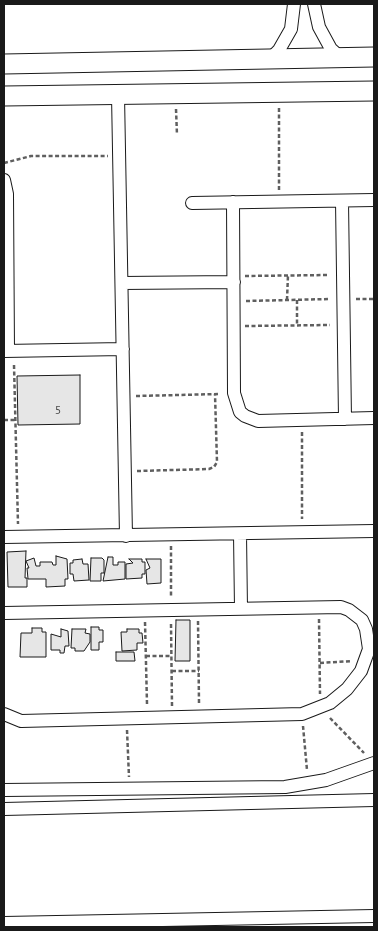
<!DOCTYPE html>
<style>
body{margin:0}
#map{position:relative;width:378px;height:931px;overflow:hidden;background:#fff;font-family:"PT Sans",sans-serif}
canvas{display:block}
.frame{position:absolute;inset:0;border:5px solid #1a1a1a;pointer-events:none}
</style>
<div id="map">
<canvas width="378" height="931"></canvas>
<div class="frame"></div>
</div>
<script>
const ctx = document.querySelector('canvas').getContext('2d');
ctx.lineJoin = 'round';
function fill(path, color) { ctx.fillStyle = color; ctx.fill(path, 'evenodd'); }
const shape = rows => new Path2D(rows.map(r => 'M' + r).join(''));
function trace(path, color, width, dash) { ctx.strokeStyle = color; ctx.lineWidth = width; ctx.lineCap = dash ? 'butt' : 'round'; ctx.setLineDash(dash || []); ctx.stroke(path); }
function write(font, color, halo, rows, align = 'center') {
  ctx.font = font + ' "PT Sans",sans-serif'; ctx.lineWidth = 4; ctx.setLineDash([]); ctx.textBaseline = 'middle'; ctx.strokeStyle = halo; ctx.fillStyle = color; for (const [text, x, y, turn = 0] of rows) {
    ctx.save(); ctx.translate(x, y); ctx.rotate((+turn || 0) * Math.PI / 180); ctx.textAlign = isNaN(turn) ? turn : align; if (halo) ctx.strokeText(text, 0, 0); ctx.fillText(text, 0, 0); ctx.restore();
  }
}
const building = shape([
 [80,375,80,424,18,425,17,376,80,375],
 [26,551,25,578,27,578,27,587,8,587,7,552,26,551],
 [56,556,67,559,68,579,65,579,65,586,46,587,46,579,28,579,27,568,29,568,26,561,34,558,36,566,40,566,40,562,52,562,53,565,56,565,56,556],
 [108,557,113,557,113,565,118,565,118,562,125,562,125,579,103,581,108,557],
 [91,558,102,558,104,560,104,573,101,573,101,581,90,581,91,558],
 [82,559,83,564,88,564,89,580,74,581,73,574,70,574,70,563,73,563,73,560,82,559],
 [129,559,142,559,142,562,145,562,145,574,142,574,142,578,126,579,126,564,133,563,129,559],
 [146,559,161,559,161,583,147,584,146,570,150,568,146,559],
 [176,620,190,620,190,661,175,661,176,620],
 [91,627,99,627,99,630,103,630,103,642,99,642,99,650,91,650,91,627],
 [32,628,42,628,42,632,46,632,46,657,20,657,21,633,32,633,32,628],
 [61,629,68,631,69,646,65,646,64,653,60,653,60,650,51,650,51,634,61,637,61,629],
 [72,629,86,629,85,633,90,634,90,642,84,651,75,651,75,648,71,648,72,629],
 [127,629,139,629,139,633,142,633,143,643,137,643,137,650,122,651,121,632,127,632,127,629],
 [116,652,134,652,135,661,116,661,116,652]
]);
fill(building, '#e6e6e6');
trace(building, '#1a1a1a', 1);
const street = shape([
 [314,4,319,27,331,49,340,57],
 [270,59,279,50,291,29,294,4],
 [118,95,126,536],
 [4,180,7,194,8,351],
 [342,201,345,419],
 [233,202,234,393,240,412,245,416,258,421,374,418],
 [192,203,374,200],
 [122,283,234,282],
 [4,351,123,349],
 [240,534,241,609],
 [4,537,374,531],
 [4,613,341,607,349,610,362,620,366,629,369,649,361,671,347,689,330,703,302,714,21,721,4,714],
 [4,790,285,787,326,780,374,763],
 [4,809,374,800],
 [4,923,374,916]
]);
const secondary = shape([
 [4,64,374,57],
 [4,96,374,91]
]);
trace(street, '#1a1a1a', 14);
trace(secondary, '#1a1a1a', 21);
trace(shape([
 [279,108,279,190],
 [176,109,177,135],
 [4,163,31,156,108,156],
 [245,276,329,275],
 [356,299,374,299],
 [287,300,288,275],
 [297,300,297,325],
 [246,301,330,299],
 [245,326,330,325],
 [14,365,18,524],
 [136,396,220,394],
 [4,420,15,420],
 [302,432,302,519],
 [137,471,209,469,214,467,217,462,215,394],
 [171,546,171,598],
 [319,619,320,694],
 [198,621,199,703],
 [145,622,147,704],
 [171,624,172,706],
 [146,656,172,656],
 [320,663,352,661],
 [172,671,199,671],
 [330,718,364,753],
 [303,726,307,770],
 [127,730,129,777]
]), '#5f5f5f', 2.5, [4, 2.5]);
trace(street, '#fff', 12);
trace(secondary, '#fff', 19);
write('12px', '#4d4d4d', null, [
 ["5",58,411]
]);
</script>
